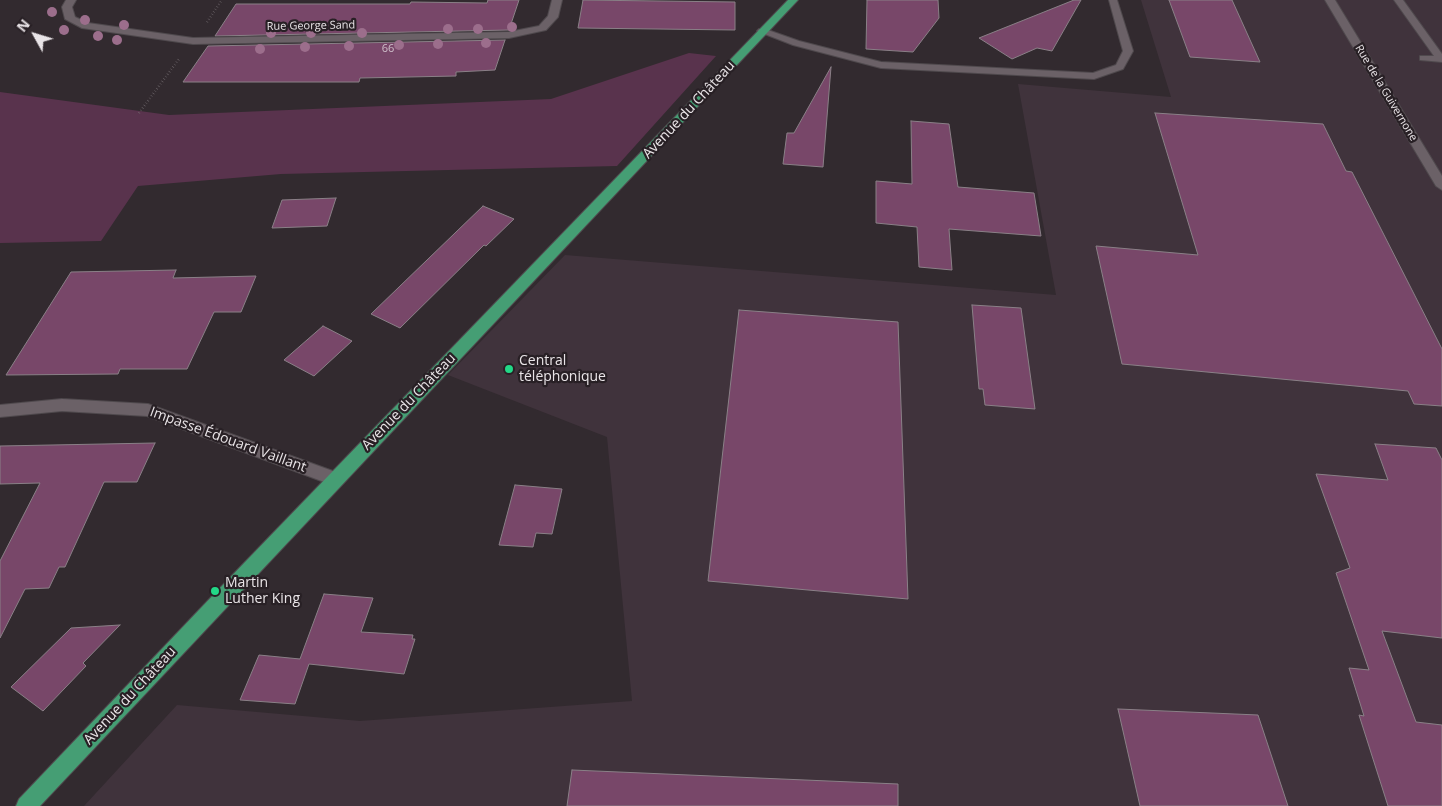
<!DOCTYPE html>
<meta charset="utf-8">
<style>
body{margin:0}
#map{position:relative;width:1442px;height:806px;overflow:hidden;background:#322a2f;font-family:"Open Sans",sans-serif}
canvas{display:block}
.north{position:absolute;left:10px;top:10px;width:50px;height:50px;-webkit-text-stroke:4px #282025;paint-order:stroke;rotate:309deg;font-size:14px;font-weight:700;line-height:20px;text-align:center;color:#e9e4e7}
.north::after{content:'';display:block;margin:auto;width:18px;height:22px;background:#e9e4e7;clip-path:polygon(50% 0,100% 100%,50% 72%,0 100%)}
</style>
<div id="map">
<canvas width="1442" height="806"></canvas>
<div class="north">N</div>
</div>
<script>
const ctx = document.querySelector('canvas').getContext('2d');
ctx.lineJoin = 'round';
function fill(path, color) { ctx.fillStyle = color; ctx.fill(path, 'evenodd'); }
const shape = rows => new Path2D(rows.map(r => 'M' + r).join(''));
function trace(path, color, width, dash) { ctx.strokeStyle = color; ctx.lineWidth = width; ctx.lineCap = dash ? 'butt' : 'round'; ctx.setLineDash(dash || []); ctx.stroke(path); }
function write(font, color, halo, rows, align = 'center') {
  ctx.font = font + ' "Open Sans",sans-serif'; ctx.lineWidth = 4.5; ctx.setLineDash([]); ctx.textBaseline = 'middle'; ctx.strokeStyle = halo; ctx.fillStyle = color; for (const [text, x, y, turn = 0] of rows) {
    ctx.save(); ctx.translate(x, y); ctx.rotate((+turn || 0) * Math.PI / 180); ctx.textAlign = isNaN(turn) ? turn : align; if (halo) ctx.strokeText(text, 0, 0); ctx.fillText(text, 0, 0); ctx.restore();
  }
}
fill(shape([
 [1141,0,1442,0,1442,806,84,806,177,705,360,721,632,701,607,437,448,375,565,255,1056,295,1018,84,1171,97]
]), '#40333c');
fill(shape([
 [689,53,716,56,617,166,281,174,138,186,101,241,0,243,0,92,169,115,551,99]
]), '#59334d');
const building = shape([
 [488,0,519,0,509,30,215,36,236,4,410,4,411,2,487,3,488,0],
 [583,0,735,2,735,30,578,28,583,0],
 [867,0,938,0,939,18,913,52,866,49,867,0],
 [1074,0,1081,0,1052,51,1037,48,1012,59,979,38,1074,0],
 [1169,0,1232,0,1260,62,1190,57,1169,0],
 [505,40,495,70,456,72,456,76,360,78,359,82,183,82,208,46,505,40],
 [831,67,823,167,783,164,787,133,794,133,831,67],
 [1155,113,1323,124,1346,171,1352,172,1442,349,1442,406,1414,404,1408,391,1122,364,1096,246,1198,255,1155,113],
 [911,121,949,124,958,187,1034,193,1041,236,949,229,952,270,919,267,917,227,876,223,876,181,912,184,911,121],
 [336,198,327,226,272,228,282,200,336,198],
 [483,206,514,219,486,246,484,245,400,328,371,314,483,206],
 [176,270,173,278,256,276,241,312,214,312,187,369,120,369,118,374,6,375,71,272,176,270],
 [972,305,1021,308,1035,409,985,405,983,389,979,389,972,305],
 [739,310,898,322,908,599,708,581,739,310],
 [323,326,352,341,314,376,284,360,323,326],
 [155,443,137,482,104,482,65,567,59,567,49,588,25,589,0,638,0,561,40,483,0,484,0,446,155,443],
 [1375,444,1436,448,1442,460,1442,638,1382,631,1416,722,1442,725,1442,806,1388,806,1359,715,1364,716,1349,668,1369,670,1336,573,1350,568,1316,474,1388,480,1375,444],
 [515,485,562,489,552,534,536,533,533,547,499,545,515,485],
 [324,594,373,598,361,632,413,635,412,639,415,639,404,674,309,664,295,704,240,700,259,655,300,659,324,594],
 [120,625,83,663,86,666,43,711,11,687,71,628,120,625],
 [1118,709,1258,715,1288,806,1140,806,1118,709],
 [572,770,898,784,898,806,567,806,572,770]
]);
fill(building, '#784769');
trace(building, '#8a8087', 1);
const lane = shape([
 [1109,0,1117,0,1133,51,1123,69,1094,79,881,68,793,45,757,31,759,29,765,29,799,41,881,62,1093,73,1116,65,1123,51,1109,0],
 [1394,0,1403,0,1442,54,1442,62,1420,60,1420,56,1434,56,1394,0]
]);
const street = shape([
 [66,0,76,0,72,7,75,17,88,23,193,38,509,32,539,26,548,16,552,0,562,0,558,17,546,30,509,38,193,44,82,28,65,19,62,7,66,0],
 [1325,0,1335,0,1442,176,1442,190,1436,186,1325,0],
 [62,399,148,404,341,474,343,479,341,484,335,486,147,416,62,411,0,417,0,405,62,399]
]);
const primary = shape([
 [788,0,798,0,40,806,16,806,19,799,218,590,788,0]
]);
trace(lane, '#4f494d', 2);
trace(street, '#4f494d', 2);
trace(primary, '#4f494d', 2);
trace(shape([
 [207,22,222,0],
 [139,113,179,59]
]), '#726b6f', 2.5, [0.5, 2.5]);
fill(lane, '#6b6167');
fill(street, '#6b6167');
fill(primary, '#459e74');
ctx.fillStyle = '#9c6e8c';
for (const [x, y] of [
 [52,12],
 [85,20],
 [124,25],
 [512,27],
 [448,29],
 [478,29],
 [64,30],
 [271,33],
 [311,33],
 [362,33],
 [98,36],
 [117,40],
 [486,43],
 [438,44],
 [399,45],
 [349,46],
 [305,47],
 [260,49]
]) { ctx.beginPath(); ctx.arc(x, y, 5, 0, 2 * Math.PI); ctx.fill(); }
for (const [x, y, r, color] of [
 [509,369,5,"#22d887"],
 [215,591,5,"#22d887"]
]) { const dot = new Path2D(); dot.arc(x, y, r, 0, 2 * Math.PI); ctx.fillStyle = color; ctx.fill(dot); trace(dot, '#282025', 2); }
write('11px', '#e9e4e7', '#282025', [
 ["Rue George Sand",311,26,-1],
 ["Rue de la Guivernone",1386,93,59]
]);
write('11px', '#cdbdc8', null, [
 ["66",388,49]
]);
write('14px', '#e9e4e7', '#282025', [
 ["Avenue du Château",689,110,-47],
 ["Avenue du Château",409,402,-46],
 ["Impasse Édouard Vaillant",228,440,20],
 ["Avenue du Château",130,696,-47]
]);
write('14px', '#e9e4e7', '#282025', [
 ["Central",519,361],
 ["téléphonique",519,377],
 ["Martin",225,583],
 ["Luther King",225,599]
], 'left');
</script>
